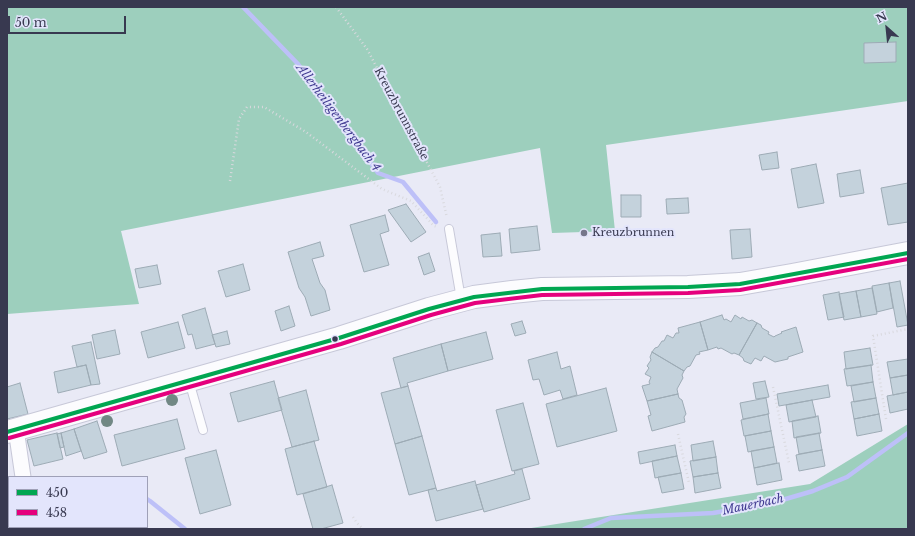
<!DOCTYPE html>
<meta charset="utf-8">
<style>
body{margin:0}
#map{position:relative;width:915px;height:536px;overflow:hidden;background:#e9eaf6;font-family:"Libre Baskerville",serif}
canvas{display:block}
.frame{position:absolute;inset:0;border:8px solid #383950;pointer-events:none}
.legend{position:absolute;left:8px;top:476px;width:140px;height:52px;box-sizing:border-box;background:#e3e5fc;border:1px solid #9fa0b7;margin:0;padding:5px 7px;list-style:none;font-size:12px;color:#383950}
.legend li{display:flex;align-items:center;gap:8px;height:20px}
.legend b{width:20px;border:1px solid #9fa0b7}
.north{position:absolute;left:867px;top:8px;width:40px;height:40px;-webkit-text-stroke:3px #e3e5fc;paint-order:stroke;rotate:333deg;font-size:11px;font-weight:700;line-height:16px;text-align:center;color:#383950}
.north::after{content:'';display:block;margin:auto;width:14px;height:18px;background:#383950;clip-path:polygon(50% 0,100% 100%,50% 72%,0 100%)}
.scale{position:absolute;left:8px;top:16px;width:118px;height:18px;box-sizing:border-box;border:2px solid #383950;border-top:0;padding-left:5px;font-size:12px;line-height:14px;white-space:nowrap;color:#383950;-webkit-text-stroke:3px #e3e5fc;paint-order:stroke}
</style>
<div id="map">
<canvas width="915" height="536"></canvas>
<div class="frame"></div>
<ul class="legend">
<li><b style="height:5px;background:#00a651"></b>450</li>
<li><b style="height:5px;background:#e5007d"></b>458</li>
</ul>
<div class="north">N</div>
<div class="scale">50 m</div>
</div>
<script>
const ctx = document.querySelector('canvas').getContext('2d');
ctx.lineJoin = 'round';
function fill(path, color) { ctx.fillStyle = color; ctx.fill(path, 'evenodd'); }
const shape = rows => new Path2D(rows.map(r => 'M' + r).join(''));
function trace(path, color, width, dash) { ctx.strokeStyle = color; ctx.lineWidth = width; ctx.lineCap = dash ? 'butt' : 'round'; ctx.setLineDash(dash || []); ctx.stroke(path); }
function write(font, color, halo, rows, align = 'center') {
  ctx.font = font + ' "Libre Baskerville",serif'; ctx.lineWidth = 4; ctx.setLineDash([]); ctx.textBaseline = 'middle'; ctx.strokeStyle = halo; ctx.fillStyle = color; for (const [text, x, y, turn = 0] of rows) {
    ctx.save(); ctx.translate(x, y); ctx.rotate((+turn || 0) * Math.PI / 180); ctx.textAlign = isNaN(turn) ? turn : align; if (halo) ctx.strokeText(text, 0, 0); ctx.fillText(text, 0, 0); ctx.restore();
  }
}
fill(shape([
 [7,7,908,7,908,101,606,145,615,231,552,233,540,148,121,231,139,304,7,314],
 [908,424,908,529,525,529,810,484]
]), '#9dcfbd');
trace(shape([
 [243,7,298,64,378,173,403,182,436,222],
 [7,485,9,485],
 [147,499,150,501,185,529],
 [584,529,611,518,713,513,772,503,813,491,847,477,908,433]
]), '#bdc0f8', 4.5);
const building = shape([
 [896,42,896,62,864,63,864,43,896,42],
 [777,152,779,168,762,170,759,155,777,152],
 [816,164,824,203,798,208,791,169,816,164],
 [860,170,864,193,840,197,837,174,860,170],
 [908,183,908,222,888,225,881,188,908,183],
 [621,195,641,195,641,217,621,217,621,195],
 [688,198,689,213,667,214,666,199,688,198],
 [406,204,426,232,411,242,388,210,406,204],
 [385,215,389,231,380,234,389,265,364,272,350,225,385,215],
 [537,226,540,250,511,253,509,229,537,226],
 [750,229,752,257,732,259,730,230,750,229],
 [500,233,502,256,483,257,481,235,500,233],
 [320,242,324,256,312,259,320,283,325,290,330,310,311,316,305,297,299,288,288,252,320,242],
 [429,253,435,271,424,275,418,257,429,253],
 [243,264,250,290,226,297,218,271,243,264],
 [157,265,161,284,139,288,135,269,157,265],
 [900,281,908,325,897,327,889,283,900,281],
 [889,283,893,308,877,312,872,286,889,283],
 [872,288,877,314,861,317,856,291,872,288],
 [856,291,861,317,844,320,839,294,856,291],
 [839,292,844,317,828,320,823,295,839,292],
 [289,306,295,326,281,331,275,311,289,306],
 [205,308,215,344,196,349,192,334,188,335,182,315,205,308],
 [722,315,724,320,726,319,731,322,735,315,741,319,742,317,749,321,752,320,757,323,739,355,734,353,732,354,721,348,718,349,717,347,708,350,700,322,722,315],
 [522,321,526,333,515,336,511,324,522,321],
 [178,322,185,348,148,358,141,332,178,322],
 [700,322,708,350,699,352,700,354,696,355,690,366,687,367,684,371,652,352,655,348,658,347,662,341,664,341,667,335,673,338,676,333,679,333,678,328,700,322],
 [757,323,761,325,762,328,769,332,768,334,774,337,775,336,782,333,781,332,796,327,803,352,788,357,788,359,775,362,764,356,761,361,755,358,751,364,744,361,743,358,739,355,757,323],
 [115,330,120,354,97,359,92,335,115,330],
 [227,331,230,344,216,347,212,335,227,331],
 [486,332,493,359,448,371,441,344,486,332],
 [91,342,100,384,91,385,86,365,77,367,72,346,91,342],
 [441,344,448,371,407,383,408,386,401,388,393,358,441,344],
 [870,348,873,365,846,369,844,352,870,348],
 [557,352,561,369,570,366,577,395,563,399,560,390,544,395,539,379,533,380,528,360,557,352],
 [652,352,684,371,682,375,683,378,677,389,678,394,647,401,642,386,650,384,649,382,651,377,645,374,649,368,647,366,651,360,650,357,652,352],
 [908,359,908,375,890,378,887,362,908,359],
 [86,365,91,385,58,393,54,372,86,365],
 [871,365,873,382,847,386,844,369,871,365],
 [908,375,908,392,893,395,890,378,908,375],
 [274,381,282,410,238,422,230,393,274,381],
 [765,381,769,397,756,399,753,383,765,381],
 [873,382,876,398,854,402,851,386,873,382],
 [20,383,28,414,7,419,7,387,20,383],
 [828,385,830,397,779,406,777,394,828,385],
 [408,386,422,436,395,444,381,393,408,386],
 [606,388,617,431,557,447,546,404,606,388],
 [306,390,319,440,292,447,278,398,306,390],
 [908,392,908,409,890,413,887,396,908,392],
 [678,394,679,398,682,400,686,414,684,417,685,422,652,431,648,416,651,415,647,401,678,394],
 [766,398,769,414,743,419,740,403,766,398],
 [876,398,879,414,854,419,851,402,876,398],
 [812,400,816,417,789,422,786,405,812,400],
 [523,403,539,464,512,471,496,410,523,403],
 [768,414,771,431,744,436,741,420,768,414],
 [879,414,882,431,857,436,854,419,879,414],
 [818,416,821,433,794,438,792,421,818,416],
 [177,419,185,449,122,466,114,435,177,419],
 [97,421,107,452,84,459,74,429,97,421],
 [74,429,81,451,66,456,61,433,74,429],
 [771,431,774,447,748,452,745,436,771,431],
 [57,433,63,459,34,466,27,440,57,433],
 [61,433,64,447,60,448,57,434,61,433],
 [819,433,822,450,799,454,796,437,819,433],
 [422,436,436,488,409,495,395,444,422,436],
 [314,441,327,487,297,495,285,449,314,441],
 [713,441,716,457,693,461,691,445,713,441],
 [675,445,677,456,640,464,638,452,675,445],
 [774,447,777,463,754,468,751,451,774,447],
 [216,450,231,505,200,514,185,458,216,450],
 [822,450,825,466,799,471,796,455,822,450],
 [677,456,681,473,655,478,652,461,677,456],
 [716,457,718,473,693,477,690,461,716,457],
 [779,463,782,480,757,485,754,468,779,463],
 [522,469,530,499,484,512,476,485,515,474,514,471,522,469],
 [681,473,684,489,662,493,658,477,681,473],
 [718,473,721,488,695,493,693,477,718,473],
 [475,481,483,509,436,521,428,490,436,488,437,491,475,481],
 [332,485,343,523,321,529,313,529,303,494,332,485]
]);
fill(building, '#c4d2dc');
trace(building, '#9dabb5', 1);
const service = shape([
 [449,229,461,299],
 [189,381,203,430]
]);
const minor = shape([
 [16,429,23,477],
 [30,527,30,529]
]);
const secondary = shape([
 [7,432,339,338,429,309,474,297,512,292,542,289,688,287,740,284,792,275,908,253]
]);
trace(service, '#c7c8d8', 10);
trace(minor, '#c7c8d8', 17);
trace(secondary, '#c7c8d8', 24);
trace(shape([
 [336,7,367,49,440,187,447,218],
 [230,181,239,119,247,107,264,107,306,132,382,189,411,201,434,226,438,227],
 [773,387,789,463],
 [886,419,873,336,908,329],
 [678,434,689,483],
 [353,517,357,523,363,529]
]), '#d9d9de', 2.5, [1, 3]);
trace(service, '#fcfcfe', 8);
trace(minor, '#fcfcfe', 15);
trace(secondary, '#fcfcfe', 22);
trace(shape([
 [7,432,339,338,429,309,474,297,542,289,688,287,740,284,908,253]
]), '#00a651', 4);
trace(shape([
 [9,438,341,344,431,315,475,303,542,295,688,293,740,290,908,259]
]), '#e5007d', 4);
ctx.fillStyle = '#718884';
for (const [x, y] of [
 [172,400],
 [107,421]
]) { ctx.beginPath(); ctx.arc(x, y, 6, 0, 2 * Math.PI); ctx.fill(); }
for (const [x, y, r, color] of [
 [584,233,4,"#76778a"],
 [335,339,3.5,"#383950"]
]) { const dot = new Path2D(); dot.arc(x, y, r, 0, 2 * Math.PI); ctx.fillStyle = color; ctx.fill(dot); trace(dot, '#e3e5fc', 1.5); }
write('11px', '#383950', '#e3e5fc', [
 ["Kreuzbrunnstraße",401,114,62]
]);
write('11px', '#383950', '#e3e5fc', [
 ["Kreuzbrunnen",592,233]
], 'left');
write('italic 12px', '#413b91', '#e3e5fc', [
 ["Allerheiligenbergbach 4",338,118,53],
 ["Mauerbach",753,505,-12]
]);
</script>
